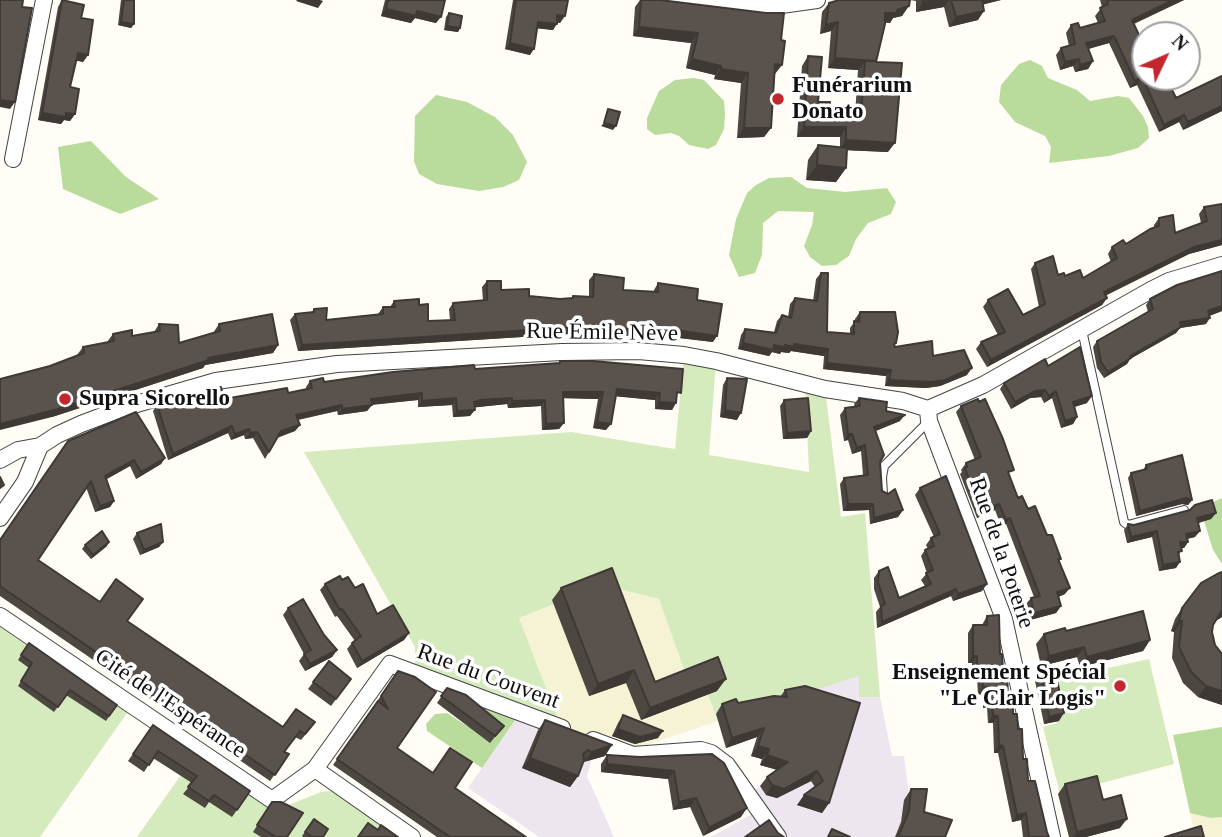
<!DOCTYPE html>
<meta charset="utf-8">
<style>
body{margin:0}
#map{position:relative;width:1222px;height:837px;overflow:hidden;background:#fffdf5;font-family:"Times New Roman",serif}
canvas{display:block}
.north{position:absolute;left:1131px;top:21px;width:70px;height:70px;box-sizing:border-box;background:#fff;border:2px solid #a0a0a0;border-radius:50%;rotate:46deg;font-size:19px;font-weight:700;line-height:28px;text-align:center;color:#111}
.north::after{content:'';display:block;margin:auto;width:24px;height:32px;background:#c4262e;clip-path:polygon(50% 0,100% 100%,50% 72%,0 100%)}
</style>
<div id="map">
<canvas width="1222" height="837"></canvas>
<div class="north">N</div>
</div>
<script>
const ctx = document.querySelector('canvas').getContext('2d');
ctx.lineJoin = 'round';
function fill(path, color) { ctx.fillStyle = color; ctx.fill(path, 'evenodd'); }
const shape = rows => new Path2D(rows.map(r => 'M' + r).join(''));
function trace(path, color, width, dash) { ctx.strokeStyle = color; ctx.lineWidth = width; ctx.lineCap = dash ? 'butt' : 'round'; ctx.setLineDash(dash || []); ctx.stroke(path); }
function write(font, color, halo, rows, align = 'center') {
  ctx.font = font + ' "Times New Roman",serif'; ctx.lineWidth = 7; ctx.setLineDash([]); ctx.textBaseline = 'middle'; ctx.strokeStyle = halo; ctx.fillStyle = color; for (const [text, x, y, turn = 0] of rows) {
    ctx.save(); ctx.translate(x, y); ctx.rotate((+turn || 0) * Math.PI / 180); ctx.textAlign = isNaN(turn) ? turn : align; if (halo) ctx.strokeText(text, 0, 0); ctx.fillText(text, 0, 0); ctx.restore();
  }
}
fill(shape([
 [859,675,859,697,880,697,892,756,904,756,910,803,941,837,711,837,759,810,748,794,779,775,795,696],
 [520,713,597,741,587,776,614,837,539,837,468,788]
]), '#eee6ef');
fill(shape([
 [602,585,659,599,688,681,701,676,718,721,632,750,562,729,519,618],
 [1190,813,1211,818,1222,817,1222,837,1196,837]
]), '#f6f3d4');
fill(shape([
 [684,355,716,361,709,455,809,472,805,383,825,389,841,517,865,513,880,697,859,697,859,676,718,721,701,677,688,681,659,599,602,585,519,618,562,729,412,673,415,662,415,647,304,452,571,432,675,449],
 [0,616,132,706,40,837,0,837],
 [1149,659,1174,764,1060,794,1043,727,1057,723,1049,681],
 [198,751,281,808,321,792,331,791,338,793,412,837,137,837]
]), '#d5ebbd');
fill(shape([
 [1030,60,1042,66,1048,78,1077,90,1090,101,1118,96,1129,98,1143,116,1148,127,1149,138,1138,148,1109,156,1049,163,1051,147,1045,136,1015,122,999,102,1001,85,1019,64],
 [694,78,704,80,724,101,725,113,724,129,716,145,708,149,689,145,679,136,671,133,655,135,647,129,647,118,659,91,675,80],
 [436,95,467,102,495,117,513,135,527,162,519,180,503,187,479,191,437,184,419,174,414,161,415,116],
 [91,141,126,177,159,199,120,214,63,189,58,147],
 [791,177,807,188,845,192,887,188,896,202,891,214,868,223,856,239,849,256,836,265,822,266,810,257,804,246,812,225,814,212,778,211,763,223,762,255,755,273,739,277,729,255,736,219,747,193,756,185,769,178],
 [1222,498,1222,564,1213,550,1204,521,1207,511,1213,502],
 [485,700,520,713,482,768,427,731,426,724,435,714,447,713,467,726],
 [1222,727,1222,817,1211,818,1190,813,1173,735]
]), '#b9dc9c');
const lane = shape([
 [1082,330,1124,522,1128,525,1184,510],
 [883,494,882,477,884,466,929,421]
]);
const street = shape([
 [658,0,760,8,817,0],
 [13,159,44,0],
 [928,409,929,421,1004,619,1052,837],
 [0,460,18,450,40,446,57,435,81,424,126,407,216,381,337,364,562,352,638,351,684,355,716,361,825,389,903,401,928,409,983,385,1151,290,1169,281,1222,265],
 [0,518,25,482,40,446],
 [0,616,272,800,315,769,390,664,562,728],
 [593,740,633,755,701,750,711,753,727,765,778,837],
 [315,769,412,837]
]);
trace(lane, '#444', 10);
trace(street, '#444', 18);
trace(lane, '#fff', 8);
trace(street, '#fff', 16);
fill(shape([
 [62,0,81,18,88,55,83,62,76,60,70,87,75,114,70,121,64,120,61,124,38,120,58,7],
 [121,0,134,0,134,24,131,28,118,25],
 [385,0,445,0,436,23,415,18,411,23,381,16],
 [513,0,568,0,560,23,557,22,553,30,537,28,530,55,505,49],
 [640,0,660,0,775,74,771,128,764,137,737,138,741,83,714,79,715,75,686,68,691,43,633,36,635,7],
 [839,0,1001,0,983,4,978,20,949,27,944,7,916,12,916,1,910,0,902,16,893,18,890,23,885,22,876,62,888,152,847,150,846,168,836,182,806,180,808,160,818,145,840,147,840,137,797,137,802,66,808,56,818,102,829,112,855,115,858,70,828,68,831,31,820,34,822,12,829,3],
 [1100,0,1184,0,1134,24,1145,48,1176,98,1222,76,1222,111,1183,130,1179,122,1159,132,1137,85,1130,88,1109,43,1088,49,1093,61,1088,69,1075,72,1073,66,1060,70,1056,55,1061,48,1069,46,1066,33,1071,25,1080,28,1098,23,1095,16,1102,7],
 [449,13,460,28,458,32,444,30,446,17],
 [1222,204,1222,245,1189,254,1105,295,1107,298,1102,305,987,367,976,349,981,342,998,335,983,307,988,300,1023,315,1039,307,1031,269,1035,263,1058,275,1083,278,1111,262,1108,254,1112,247,1126,244,1154,227,1154,225,1159,218,1175,233,1201,223,1199,214,1204,207],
 [821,273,827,332,850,334,850,328,855,321,855,319,860,312,895,347,933,356,967,375,940,386,926,388,885,386,886,376,823,369,824,356,791,351,789,353,781,352,780,354,772,352,769,356,738,349,741,335,745,329,774,332,777,321,782,315,788,317,790,304,795,298,813,301,816,279],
 [594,274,623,290,654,292,654,290,658,283,697,300,713,342,671,337,570,334,298,351,290,320,295,314,311,313,314,309,326,320,378,314,383,307,390,307,394,301,419,305,428,321,450,320,449,309,453,303,483,301,482,287,487,281,501,290,529,296,560,299,571,298,573,296,589,297,589,280],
 [1150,299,1222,311,1209,316,1206,324,1180,328,1176,333,1130,359,1127,364,1104,378,1097,368,1093,347,1097,341,1148,312,1146,305],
 [159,324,179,343,213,333,219,324,278,345,273,353,205,365,203,368,52,417,77,355,83,347,107,342,113,334,132,336,154,332],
 [560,361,677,399,672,410,655,409,655,400,616,396,606,430,593,428,598,399,563,398,564,423,559,429,542,430,541,406,508,408,507,404,476,407,470,416,453,417,452,405,418,407,418,400,372,405,367,411,338,415,337,411,298,420,300,425,295,431,278,437,265,459,253,438,245,439,244,435,231,440,228,433,168,460,153,411,157,405,288,393,306,389,306,387,310,381,324,382,558,363],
 [1048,366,1087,403,1074,407,1077,417,1073,424,1061,428,1052,398,1044,403,1041,397,1030,398,1011,409,1000,389,1004,383],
 [727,378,737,420,720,417,723,385],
 [859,398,886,411,900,421,876,431,880,462,882,491,903,510,898,517,870,524,869,510,843,511,840,484,844,478,863,475,861,451,852,454,848,440,844,441,840,415,845,408,855,407,854,404],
 [784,400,811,431,807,438,783,439,780,406],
 [961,406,1009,477,1018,498,1047,535,1061,559,1059,561,1065,594,1058,597,1061,606,1056,613,1030,620,1026,604,1031,598,1034,597,1006,524,1001,526,995,510,977,518,960,474,962,472,961,470,966,463,975,460,956,412],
 [68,441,165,458,161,464,136,479,130,466,107,479,114,501,110,507,95,512,86,487,38,560,283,727,311,728,301,740,295,737,285,752,289,754,270,781,0,596,0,540],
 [1146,465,1192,500,1188,505,1182,504,1136,516,1128,478,1131,473,1143,470],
 [920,488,982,591,953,601,951,596,877,628,876,612,880,607,874,589,874,578,879,571,899,598,925,586,921,580,927,573,921,556,925,550,928,549,926,545,931,538,934,537,915,495],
 [1216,513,1211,519,1198,523,1195,537,1187,539,1188,542,1184,548,1181,548,1176,568,1159,571,1152,537,1127,543,1124,530,1128,524,1134,525],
 [137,533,163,542,159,547,140,555,133,539],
 [85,545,107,546,91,559,82,549],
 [1222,572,1222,617,1215,621,1213,625,1212,632,1215,645,1222,654,1222,705,1198,697,1183,683,1172,658,1174,632,1171,631,1175,619,1182,608],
 [342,580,355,588,377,614,409,633,404,640,357,668,347,649,352,643,355,641,337,616,335,617,320,590,325,584],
 [561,588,655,682,717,691,641,720,626,683,589,696,552,600],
 [288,608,324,635,337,650,332,657,305,671,299,661,304,654,283,615],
 [987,616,1000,654,1008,699,1018,729,1028,781,1049,837,1023,837,1021,820,1012,822,998,753,994,753,993,723,988,723,987,707,983,708,983,695,978,694,977,678,972,679,972,663,968,663,968,633,973,625,982,625],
 [1066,631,1150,640,1143,651,1080,667,1077,657,1041,666,1036,644,1044,634],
 [29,643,117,705,106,721,66,695,54,712,18,686,29,668,18,660],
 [329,661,351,679,331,706,308,689],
 [398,671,397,748,526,837,437,837,333,765],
 [1041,673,1059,721,1044,724,1035,681],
 [805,686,829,803,822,813,797,805,815,787,811,781,777,798,766,795,760,786,767,777,777,770,760,765,762,759,751,756,757,737,726,748,716,714,722,704,738,703,780,697,785,690],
 [447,688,499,732,490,743,437,703],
 [623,715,658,738,635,744,612,736,618,723],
 [545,720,605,756,583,762,578,776,570,787,522,768,538,730],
 [153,725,250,791,232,817,209,802,205,808,183,794,192,783,153,758,144,772,128,761],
 [712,754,741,817,703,836,690,807,673,810,668,779,601,772,601,764,607,755,640,757],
 [1065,784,1103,800,1120,828,1086,837,1069,837,1058,794],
 [911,789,924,812,945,837,895,837,901,822,904,800],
 [272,802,287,837,261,837,253,832],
 [314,819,323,837,303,837,302,836]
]), '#4d4742');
fill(shape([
 [297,0,320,0,323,1,318,8,296,1],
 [937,0,949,0,944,7,916,12,923,3],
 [979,0,1001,0,974,7],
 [1173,0,1184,0,1126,27,1132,20],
 [909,6,902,16,893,18,890,23,878,22,885,13],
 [386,9,417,11,441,17,436,23,415,18,411,23,381,16],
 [984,11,978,20,949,27,956,17],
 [557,15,565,16,560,23,553,21],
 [121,22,134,24,131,28,118,25],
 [538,22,557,24,553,30,533,28],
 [838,22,831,31,820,34,826,25],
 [447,26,460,28,458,32,444,30],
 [639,27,698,33,691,43,633,36],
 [1114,36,1109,43,1081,51,1086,43],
 [510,43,534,49,530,55,505,49],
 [78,53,88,55,83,62,73,60],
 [835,58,875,61,865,61,858,70,828,68],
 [692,59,721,66,715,75,686,68],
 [1079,59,1073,66,1060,70,1065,62],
 [1093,61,1088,69,1075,72,1080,65],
 [775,64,782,65,775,74,769,74],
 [721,69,748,73,741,83,714,79],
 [1142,77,1137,85,1130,88,1135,81],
 [0,100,15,102,10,109,0,107],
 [1222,106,1222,111,1183,130,1188,122],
 [42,113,66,113,75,114,70,121,64,120,61,124,38,120],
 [1184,115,1179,122,1159,132,1164,125],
 [604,123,616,126,613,130,601,126],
 [804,127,846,127,840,137,797,137],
 [744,128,771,128,764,137,737,138],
 [846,140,895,143,888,152,840,150],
 [817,165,846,168,836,182,806,180],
 [1222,240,1222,245,1189,254,1099,299,1104,292,1194,247],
 [1107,298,1102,305,987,367,991,360],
 [1222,306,1222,311,1204,318,1208,311],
 [1210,318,1206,324,1180,328,1176,333,1130,359,1127,364,1104,378,1108,372,1130,356,1180,322],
 [574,327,675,330,717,336,713,342,671,337,570,334,298,351,302,345],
 [743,343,785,345,794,344,828,349,824,356,791,351,789,353,781,352,780,354,772,352,769,356,738,349],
 [278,345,273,353,205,365,203,368,52,417,0,430,0,424,208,358],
 [827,363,891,370,886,376,823,369],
 [972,368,967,375,940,386,926,388,885,386,889,380],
 [617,389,660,393,655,400,612,396],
 [1045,390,1041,397,1030,398,1011,409,1015,402,1035,391],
 [1056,391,1052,398,1044,403,1049,396],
 [563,392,603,392,598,399,558,398],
 [422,393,418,400,366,405,371,399],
 [1092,396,1087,403,1068,409,1073,402],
 [456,398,452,405,418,407,422,401],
 [512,398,507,404,470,408,474,402],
 [545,400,541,406,508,408,512,401],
 [659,402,676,403,672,410,655,409],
 [342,405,337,411,291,421,296,415],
 [372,405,367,411,338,415,342,409],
 [475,410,470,416,453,417,457,411],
 [725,410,741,413,737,420,720,417],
 [905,415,900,421,870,433,874,427],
 [1077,417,1073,424,1061,428,1065,421],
 [597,422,611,424,606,430,593,428],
 [564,423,559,429,542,430,546,424],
 [300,425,295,431,277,438,281,431],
 [232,426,228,433,168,460,173,454],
 [249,429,244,435,231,440,235,434],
 [811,431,807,438,783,439,787,433],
 [257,432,253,438,245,439,250,433],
 [848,434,852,434,848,440,844,441],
 [865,445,861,451,852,454,857,448],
 [165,458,161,464,136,479,141,472],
 [134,460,130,466,101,482,105,476],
 [1186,498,1192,500,1188,505,1182,504,1136,516,1140,511],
 [114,501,110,507,95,512,100,506],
 [848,504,873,504,869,510,843,511],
 [999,504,995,510,977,518,981,511],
 [903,510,898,517,870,524,874,518],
 [1216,513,1211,519,1192,525,1197,518],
 [1010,518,1006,524,1001,526,1006,520],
 [1157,531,1152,537,1127,543,1131,537],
 [1200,531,1195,537,1181,540,1186,534],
 [109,542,107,546,91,559,93,555],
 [163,542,159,547,140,555,144,550],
 [1180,542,1188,542,1184,548,1175,548],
 [1180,562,1176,568,1159,571,1163,565],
 [987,584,982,591,953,601,958,594],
 [1070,588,1065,594,1053,599,1057,592],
 [956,589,951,596,877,628,882,622],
 [1061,606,1056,613,1030,620,1034,613],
 [1222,610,1222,617,1214,622],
 [1179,620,1182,621,1174,632,1171,631],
 [409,633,404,640,357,668,362,661],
 [1150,640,1143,651,1080,667,1087,657],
 [1084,647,1077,657,1041,666,1049,656],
 [337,650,332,657,305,671,310,664],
 [973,656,977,656,972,663,968,663],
 [634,670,626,683,589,696,598,684],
 [982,671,977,678,972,679,977,672],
 [726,679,717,691,641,720,650,708],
 [1206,686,1222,691,1222,705,1198,697],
 [983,687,988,687,983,695,978,694],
 [992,700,987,707,983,708,988,701],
 [1064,713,1059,721,1044,724,1049,717],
 [993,716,998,716,993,723,988,723],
 [764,728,757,737,726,748,732,738],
 [618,729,663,731,658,738,635,744,612,736],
 [612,745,605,756,584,762,592,752],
 [999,745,1003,746,998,753,994,753],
 [758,746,769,749,762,759,751,756],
 [767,755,788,762,782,771,760,765],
 [530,758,578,776,570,787,522,768],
 [607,764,674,771,668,779,601,772],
 [817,771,811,781,777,798,766,795,772,785],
 [804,795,829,803,822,813,797,805],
 [696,798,690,807,673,810,679,802],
 [747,808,741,817,703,836,709,828],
 [1026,813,1021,820,1012,822,1017,815],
 [1127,819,1120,828,1086,837,1073,837,1077,832]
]), '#3f3936');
const building = shape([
 [0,0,23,0,22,7,32,8,15,102,0,100,0,0],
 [62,0,84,5,81,18,93,20,88,55,78,53,70,87,79,89,75,114,66,113,65,117,42,113,62,0],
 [124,0,134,0,134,24,121,22,124,0],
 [388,0,445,0,441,17,417,11,416,16,386,9,388,0],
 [516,0,568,0,565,16,557,15,557,24,538,22,534,49,510,43,516,0],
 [641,0,660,0,766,13,784,13,781,40,785,41,782,65,775,64,771,128,744,128,748,73,721,69,721,66,692,59,698,33,639,27,641,0],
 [839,0,910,0,909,6,897,10,897,13,885,13,885,24,876,62,902,63,895,143,846,140,846,127,804,127,808,56,822,57,818,102,830,102,829,112,861,115,865,61,875,61,835,58,838,22,826,25,829,3,839,0],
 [923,0,937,0,923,3,923,0],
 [951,0,982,0,984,11,956,17,951,0],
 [1107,0,1173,0,1132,20,1145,48,1145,77,1166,77,1176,98,1222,76,1222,106,1188,122,1184,115,1164,125,1142,77,1135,81,1114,36,1086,43,1093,61,1080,65,1079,59,1065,62,1061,48,1075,44,1071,25,1078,23,1080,28,1105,21,1100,8,1108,4,1107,0],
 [449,13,462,16,460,28,447,26,449,13],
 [608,109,620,112,616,126,604,123,608,109],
 [818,145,847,148,846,168,817,165,818,145],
 [1222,204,1222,240,1194,247,1104,292,1107,298,991,360,981,342,1005,332,988,300,1008,289,1023,315,1045,304,1035,263,1053,256,1058,275,1064,273,1065,276,1080,270,1083,278,1117,258,1112,247,1123,240,1126,244,1150,229,1159,226,1159,218,1173,215,1175,233,1207,221,1204,207,1222,204],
 [1222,271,1222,306,1208,311,1210,318,1180,322,1181,327,1130,356,1131,358,1108,372,1101,362,1097,341,1153,309,1150,299,1177,285,1222,271],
 [821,273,828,273,827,332,854,334,854,321,859,322,860,312,895,312,898,332,896,343,894,344,895,347,932,341,933,356,964,350,972,368,945,380,931,382,889,380,891,370,827,363,828,349,794,344,794,347,785,345,784,347,774,345,773,350,743,343,745,329,776,333,782,315,791,318,795,298,817,301,821,273],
 [594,274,624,278,623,290,658,292,658,283,698,289,697,300,722,304,717,336,675,330,574,327,302,345,295,314,314,312,314,309,327,308,326,320,383,314,383,307,395,307,394,301,419,299,419,305,428,304,428,321,455,320,453,303,487,300,487,281,501,281,501,290,529,289,529,296,560,299,573,298,573,296,593,297,594,274],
 [272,314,278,345,208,358,209,360,58,409,0,424,0,379,50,366,84,353,83,347,114,341,113,334,132,330,132,336,160,331,159,324,178,325,179,343,220,331,219,324,272,314],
 [1080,347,1092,396,1073,402,1077,417,1065,421,1056,391,1049,396,1045,390,1035,391,1015,402,1004,383,1045,359,1048,366,1080,347],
 [560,361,593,361,683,369,681,393,677,392,676,403,659,402,660,393,617,389,611,424,597,422,603,392,563,392,564,423,546,424,545,400,512,401,512,398,480,400,474,402,475,410,457,411,456,398,422,401,422,393,371,399,372,405,342,409,342,405,296,415,300,425,281,431,269,452,257,432,250,433,249,429,235,434,232,426,173,454,157,405,221,387,224,399,287,388,288,393,312,388,310,381,323,378,324,382,393,372,474,365,475,369,560,363,560,361],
 [727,378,747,379,741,413,725,410,727,378],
 [808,398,811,431,787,433,784,400,808,398],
 [859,398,887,402,886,411,905,415,874,427,884,455,880,462,882,491,888,494,895,489,903,510,874,518,873,504,848,504,844,478,868,475,865,445,857,448,852,434,848,434,845,408,860,406,859,398],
 [978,399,979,402,985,399,1003,439,1014,470,1008,472,1018,498,1022,496,1028,509,1035,506,1047,535,1052,535,1061,559,1058,559,1070,588,1057,592,1061,606,1034,613,1031,598,1040,596,1010,518,1006,520,999,504,981,511,965,468,967,467,966,463,981,457,961,406,978,399],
 [136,412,165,458,141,472,134,460,105,476,114,501,100,506,91,481,38,560,100,602,116,579,143,599,127,621,283,727,296,709,315,722,305,734,300,731,284,752,289,754,275,775,0,586,0,540,68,441,136,412],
 [1182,455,1192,500,1186,498,1140,511,1131,473,1147,469,1146,465,1182,455],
 [946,476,987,584,958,594,956,589,882,622,881,606,885,604,878,582,879,571,888,567,899,598,931,584,926,573,933,570,925,550,934,546,931,538,940,534,920,488,946,476],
 [0,477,4,485,0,488,0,477],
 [1212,500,1216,513,1197,518,1200,531,1186,534,1188,542,1180,542,1182,551,1178,552,1180,562,1163,565,1157,531,1131,537,1128,524,1134,525,1190,510,1195,505,1212,500],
 [161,524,163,542,144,550,137,533,161,524],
 [102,531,109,542,93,555,85,545,102,531],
 [612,568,655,682,718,657,726,679,650,708,634,670,598,684,561,588,612,568],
 [1222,572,1222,610,1213,625,1212,632,1215,645,1222,654,1222,691,1206,686,1191,672,1179,647,1182,621,1179,620,1182,608,1201,583,1217,574,1222,572],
 [340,576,342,580,348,577,355,588,363,584,377,614,393,605,409,633,362,661,352,643,361,636,342,609,340,610,325,584,340,576],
 [303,599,324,635,337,650,310,664,304,654,311,650,288,608,303,599],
 [1143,611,1150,640,1087,657,1084,647,1049,656,1044,634,1065,628,1066,631,1143,611],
 [999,615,1000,654,1002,654,1003,669,1007,669,1008,699,1013,699,1013,714,1017,714,1018,729,1022,729,1023,759,1027,759,1028,781,1035,781,1047,832,1049,837,1029,837,1026,813,1017,815,1003,746,999,745,998,716,993,716,992,700,988,701,988,687,983,687,982,671,977,672,977,656,973,656,973,625,987,625,987,616,999,615],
 [29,643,117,705,109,716,70,690,58,707,21,681,32,663,21,655,29,643],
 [329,661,351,679,336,699,313,682,329,661],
 [1055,670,1064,713,1049,717,1041,673,1055,670],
 [398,671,415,677,436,692,397,748,433,773,450,748,472,762,455,788,526,837,450,837,337,759,378,701,388,709,381,696,398,671],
 [805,686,860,703,829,803,804,795,823,781,817,771,784,789,772,785,767,777,788,762,767,755,769,749,758,746,764,728,732,738,722,704,736,699,738,703,774,696,787,697,785,690,805,686],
 [447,688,466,695,504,726,495,736,441,696,447,688],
 [623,715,663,731,640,737,618,729,623,715],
 [545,720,612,745,592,752,588,750,583,754,584,760,578,776,530,758,545,720],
 [153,725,250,791,237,810,214,795,209,801,188,787,197,776,158,751,149,765,133,754,153,725],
 [712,754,724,763,747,808,709,828,696,798,679,802,674,771,607,764,607,755,640,757,712,754],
 [1097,776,1103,800,1121,795,1127,819,1077,832,1065,784,1097,776],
 [911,789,927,789,924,812,952,820,945,837,898,837,909,811,911,789],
 [272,802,281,802,303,813,287,837,276,837,257,825,272,802],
 [314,819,328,829,323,837,312,837,305,832,314,819],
 [769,820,778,833,784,837,745,837,769,820],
 [368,823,378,830,381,825,398,837,358,837,368,823],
 [1201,826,1204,837,1165,837,1201,826],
 [832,829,850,837,828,837,832,829]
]);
fill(building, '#5a524d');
trace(building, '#3f3936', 2);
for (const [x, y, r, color] of [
 [778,99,7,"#c4262e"],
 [65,399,7,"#c4262e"],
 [1120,686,7,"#c4262e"]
]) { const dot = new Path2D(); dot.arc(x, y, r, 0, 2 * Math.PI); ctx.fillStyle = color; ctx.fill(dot); trace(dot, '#fff', 2.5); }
write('bold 23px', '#111', '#fff', [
 ["Funérarium",792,86],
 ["Donato",792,112],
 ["Supra Sicorello",79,399],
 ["Enseignement Spécial",1106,673,"right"],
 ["\"Le Clair Logis\"",1106,699,"right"]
], 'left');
write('23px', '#111', '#fff', [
 ["Rue Émile Nève",602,333,1],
 ["Rue de la Poterie",1001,553,71],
 ["Rue du Couvent",488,677,20],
 ["Cité de l'Espérance",170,704,34]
]);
</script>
